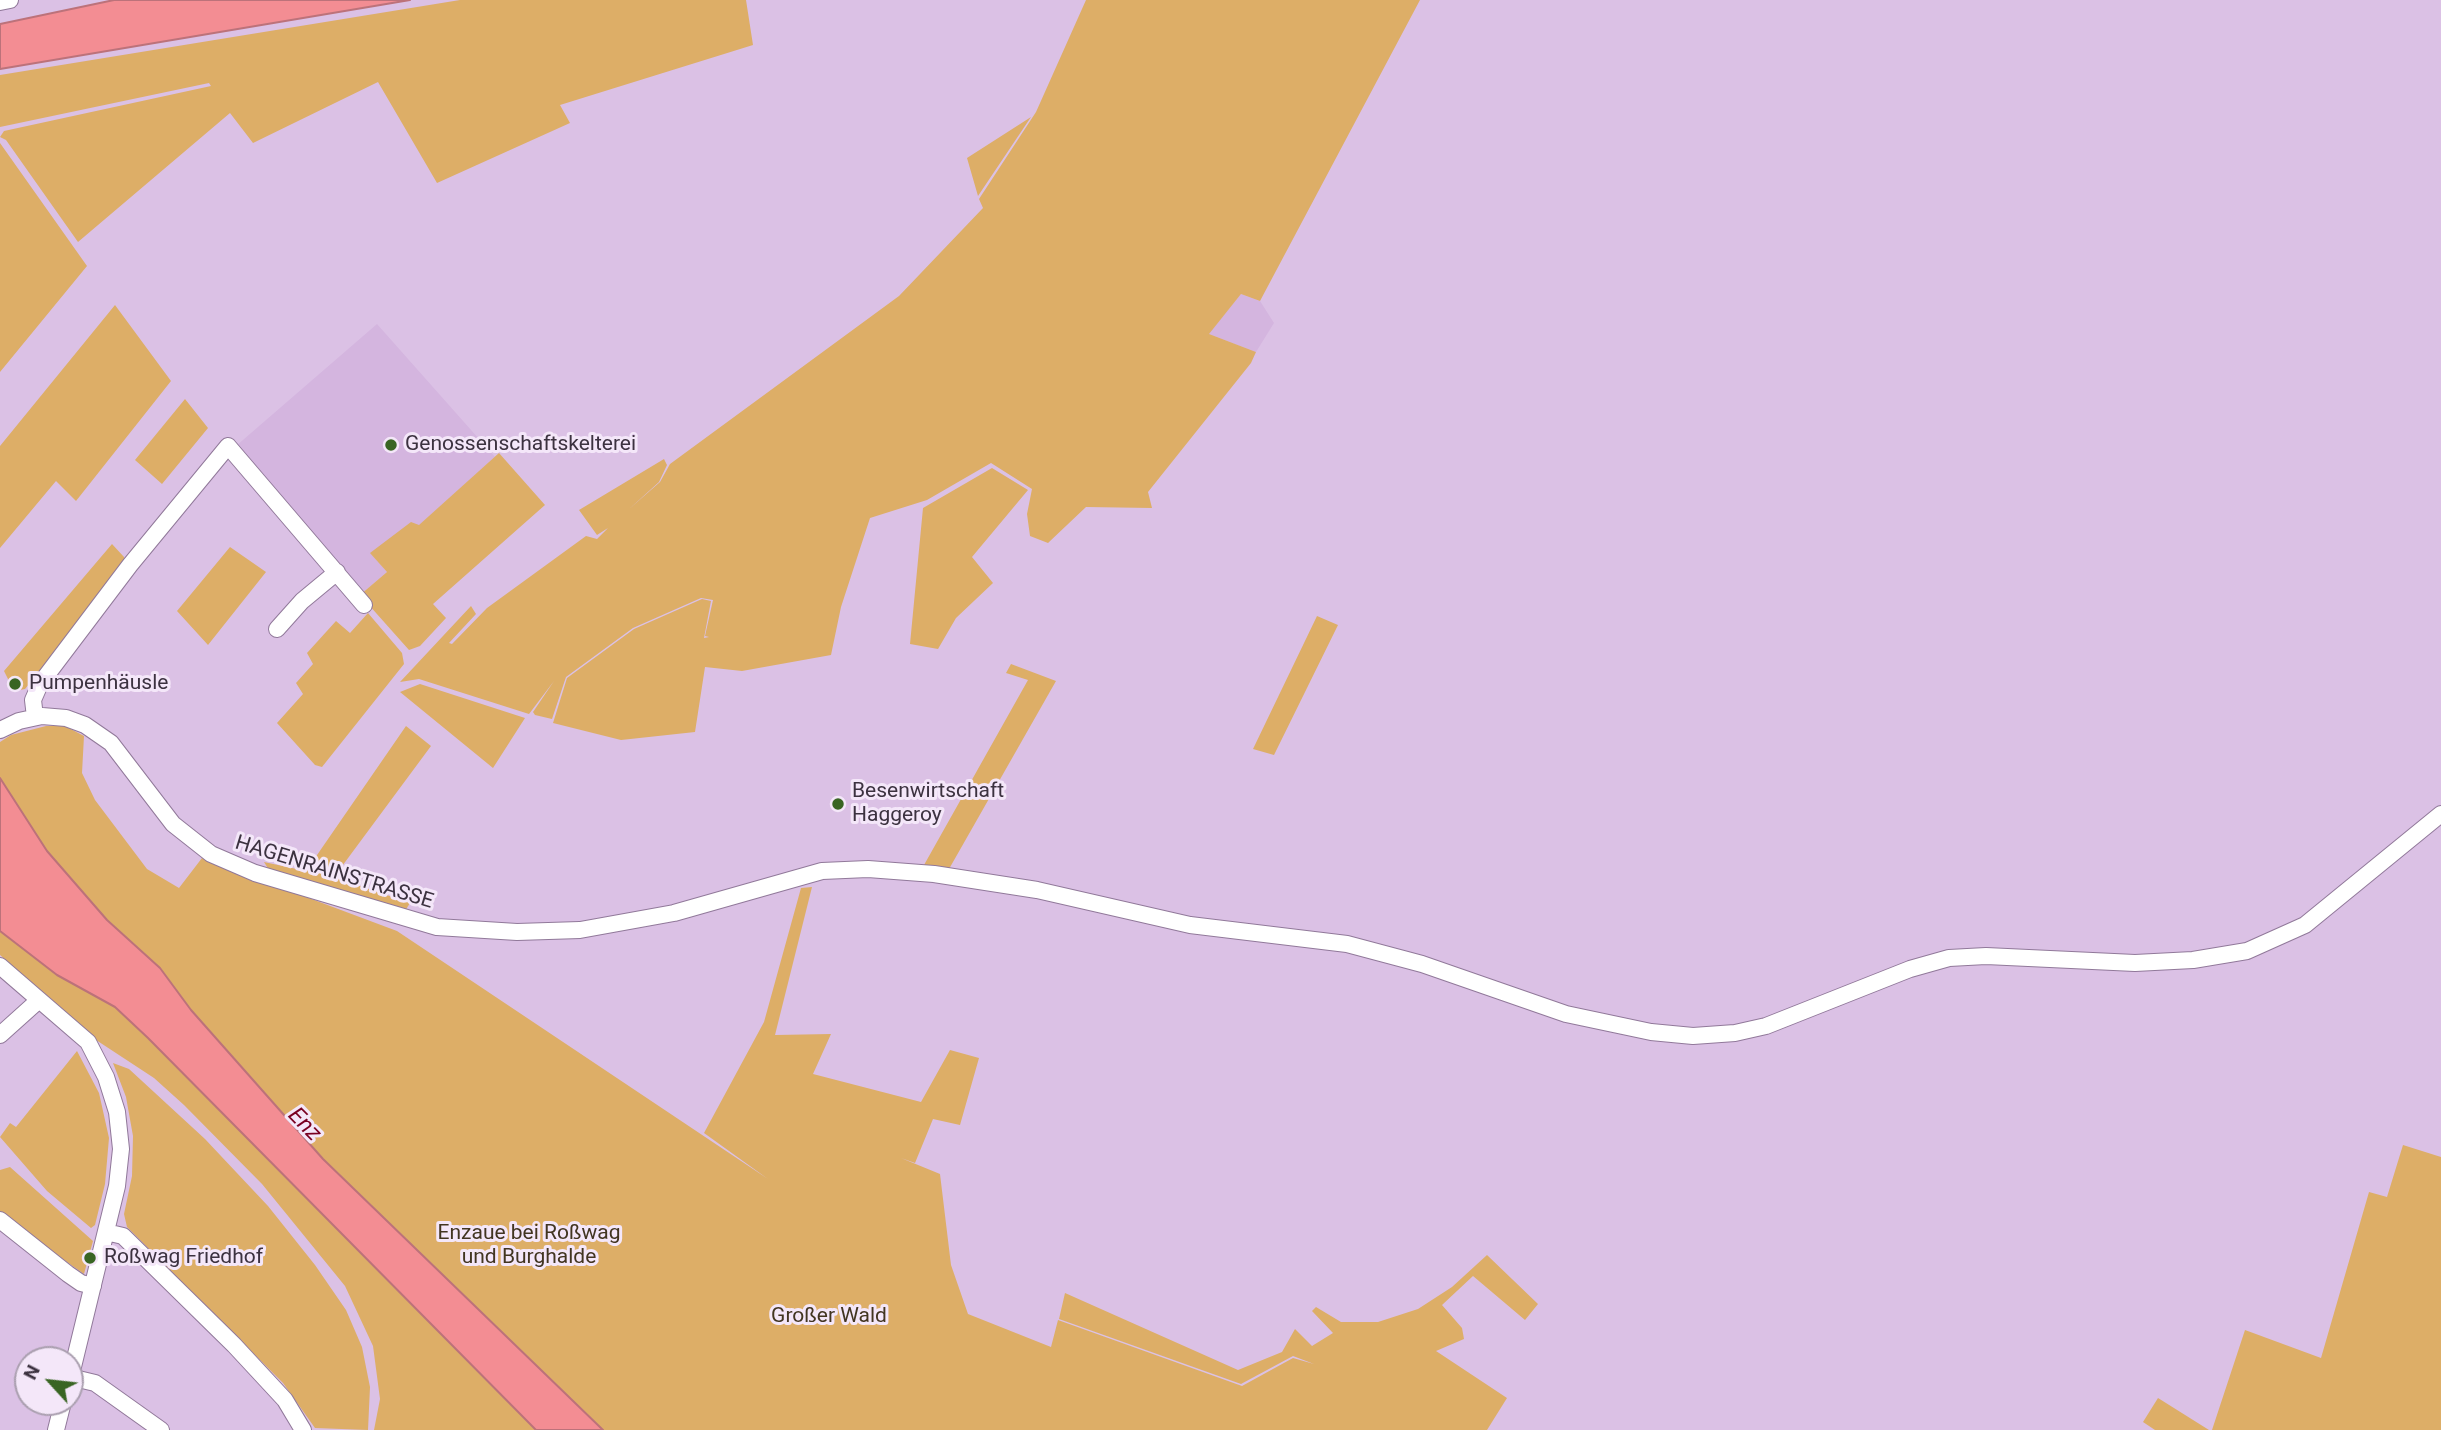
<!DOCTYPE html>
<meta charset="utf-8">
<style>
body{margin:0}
#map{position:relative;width:2441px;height:1430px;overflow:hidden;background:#dbc1e5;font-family:Roboto,sans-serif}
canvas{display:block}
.north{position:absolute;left:14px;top:1346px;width:70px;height:70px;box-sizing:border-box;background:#f4e7f9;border:2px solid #aa9faf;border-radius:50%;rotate:297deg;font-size:19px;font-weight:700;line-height:28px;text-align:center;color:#3c3240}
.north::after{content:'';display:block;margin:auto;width:24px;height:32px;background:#396523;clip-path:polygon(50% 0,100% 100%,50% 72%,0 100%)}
</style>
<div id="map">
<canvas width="2441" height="1430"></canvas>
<div class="north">N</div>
</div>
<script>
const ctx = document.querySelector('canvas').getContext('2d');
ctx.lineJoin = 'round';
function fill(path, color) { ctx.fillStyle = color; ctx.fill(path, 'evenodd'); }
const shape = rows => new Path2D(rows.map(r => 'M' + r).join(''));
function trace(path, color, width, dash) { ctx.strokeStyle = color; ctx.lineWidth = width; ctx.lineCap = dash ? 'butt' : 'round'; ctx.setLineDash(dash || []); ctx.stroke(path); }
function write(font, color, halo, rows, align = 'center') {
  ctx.font = font + ' Roboto,sans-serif'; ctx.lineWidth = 6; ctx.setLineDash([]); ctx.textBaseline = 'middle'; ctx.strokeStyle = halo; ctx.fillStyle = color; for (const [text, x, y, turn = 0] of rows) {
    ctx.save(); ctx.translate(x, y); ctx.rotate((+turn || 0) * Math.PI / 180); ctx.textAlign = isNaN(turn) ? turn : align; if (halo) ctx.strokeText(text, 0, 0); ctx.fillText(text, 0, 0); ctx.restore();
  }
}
fill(shape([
 [1241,294,1260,301,1274,323,1256,352,1208,334],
 [377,324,495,457,419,526,371,553,387,572,360,595,236,446]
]), '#d4b5df');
fill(shape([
 [460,0,746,0,753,45,560,105,570,123,437,183,378,82,253,143,230,113,78,242,6,140,0,137,4,131,211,86,209,83,0,127,0,75],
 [1086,0,1420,0,1260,301,1241,294,1209,334,1256,352,1251,363,1148,492,1152,508,1086,507,1048,543,1030,536,1027,514,1032,489,991,463,927,500,870,518,841,607,831,655,742,671,705,667,695,732,621,740,553,723,567,678,634,629,702,599,711,601,704,638,709,637,705,636,713,600,701,598,633,628,566,677,552,719,535,715,533,712,554,681,529,714,419,679,400,682,471,606,476,614,449,643,452,644,487,608,586,536,597,539,608,528,597,535,579,510,664,459,667,465,659,482,628,510,660,482,670,464,899,296,983,208,979,199,1036,112],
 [1031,117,978,196,967,158],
 [0,143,87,266,0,372],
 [115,305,171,381,76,501,56,481,0,548,0,446],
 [185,399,208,428,162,484,135,460],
 [499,453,545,505,433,604,446,618,420,646,409,650,360,595,387,572,370,553,411,522,419,525],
 [992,468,1028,490,972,557,993,583,956,618,938,649,910,644,923,508],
 [112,544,124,557,126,566,25,689,14,691,4,671],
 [230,547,266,572,208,645,177,611],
 [368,613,402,653,404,664,322,767,315,765,277,723,303,694,296,683,313,664,307,653,336,621,350,633],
 [1317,616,1338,625,1274,755,1253,749],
 [1011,664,1056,681,949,869,924,865,1028,680,1006,673],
 [420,684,525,718,493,768,400,692],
 [46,726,65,726,84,736,82,773,95,800,147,869,179,888,202,858,397,931,768,1179,704,1133,764,1022,801,888,812,887,775,1035,831,1034,813,1074,921,1102,950,1050,979,1058,960,1125,933,1119,915,1163,901,1158,940,1174,951,1265,968,1314,1051,1347,1058,1320,1242,1386,1293,1358,1314,1364,1293,1356,1241,1384,1059,1319,1065,1293,1238,1370,1282,1352,1295,1329,1312,1346,1333,1333,1312,1311,1316,1307,1341,1322,1378,1322,1418,1309,1452,1287,1487,1255,1538,1304,1525,1320,1473,1276,1442,1305,1462,1328,1464,1339,1436,1351,1507,1398,1487,1430,374,1430,380,1399,373,1346,345,1286,262,1184,184,1105,154,1078,90,1036,0,955,0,931,57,975,115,1007,138,1028,162,971,107,920,47,851,0,778,0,742,11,735],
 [406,726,431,746,334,877,410,903,405,911,269,870,264,862,306,871],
 [77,1051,99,1093,109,1138,105,1184,95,1225,91,1228,47,1191,0,1137,10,1123,16,1127],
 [113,1063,129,1069,205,1139,268,1206,315,1265,346,1310,362,1347,370,1387,368,1430,315,1428,283,1383,127,1227,124,1214,132,1176,133,1136,126,1097],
 [2403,1145,2441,1157,2441,1430,2212,1430,2245,1330,2321,1358,2369,1192,2387,1197],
 [10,1167,93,1241,84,1274,0,1215,0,1170],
 [2158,1398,2209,1430,2155,1430,2143,1422]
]), '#ddae67');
const water = shape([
 [114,0,410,0,0,69,0,24,114,0],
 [0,778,47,851,107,920,160,968,191,1010,323,1159,603,1430,536,1430,148,1038,115,1007,57,975,0,931,0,778]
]);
fill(water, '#f38d93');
trace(water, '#bc727a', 2);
const minor = shape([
 [0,2,10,0],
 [277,629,302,601,337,572],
 [35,717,33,700,40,684,130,565,228,446,364,605],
 [0,730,19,721,42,716,66,718,85,725,111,743,173,824,211,854,255,873,437,927,517,932,580,930,674,913,822,871,868,869,934,874,1037,890,1190,925,1347,944,1422,964,1566,1014,1651,1032,1693,1036,1735,1033,1766,1026,1910,969,1949,958,1986,956,2135,963,2193,960,2247,951,2305,925,2441,814],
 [0,966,88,1042,106,1077,117,1112,121,1149,117,1186,70,1379],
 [0,1035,39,1000],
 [0,1220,68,1274,81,1283,93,1286],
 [106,1232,123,1236,234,1345,285,1400,303,1430],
 [70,1377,95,1383,161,1430],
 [56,1430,63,1402]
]);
trace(minor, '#91799a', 18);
trace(minor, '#fff', 16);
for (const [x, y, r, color] of [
 [391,445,7,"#396523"],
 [15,684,7,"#396523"],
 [838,804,7,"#396523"],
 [90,1258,7,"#396523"]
]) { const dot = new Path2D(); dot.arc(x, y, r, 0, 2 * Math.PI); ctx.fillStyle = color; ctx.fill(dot); trace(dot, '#f4e7f9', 2.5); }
write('21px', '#3c3240', '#f4e7f9', [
 ["Genossenschaftskelterei",405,445],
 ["Pumpenhäusle",29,684],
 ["Besenwirtschaft",852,792],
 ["Haggeroy",852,816],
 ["Roßwag Friedhof",104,1258]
], 'left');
write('21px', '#3c3240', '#f4e7f9', [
 ["HAGENRAINSTRASSE",334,873,17]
]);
write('21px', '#423521', '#f4e7f9', [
 ["Enzaue bei Roßwag",529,1234],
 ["und Burghalde",529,1258],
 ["Großer Wald",829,1317]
]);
write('italic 23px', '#790021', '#f4e7f9', [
 ["Enz",304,1125,46]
]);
</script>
